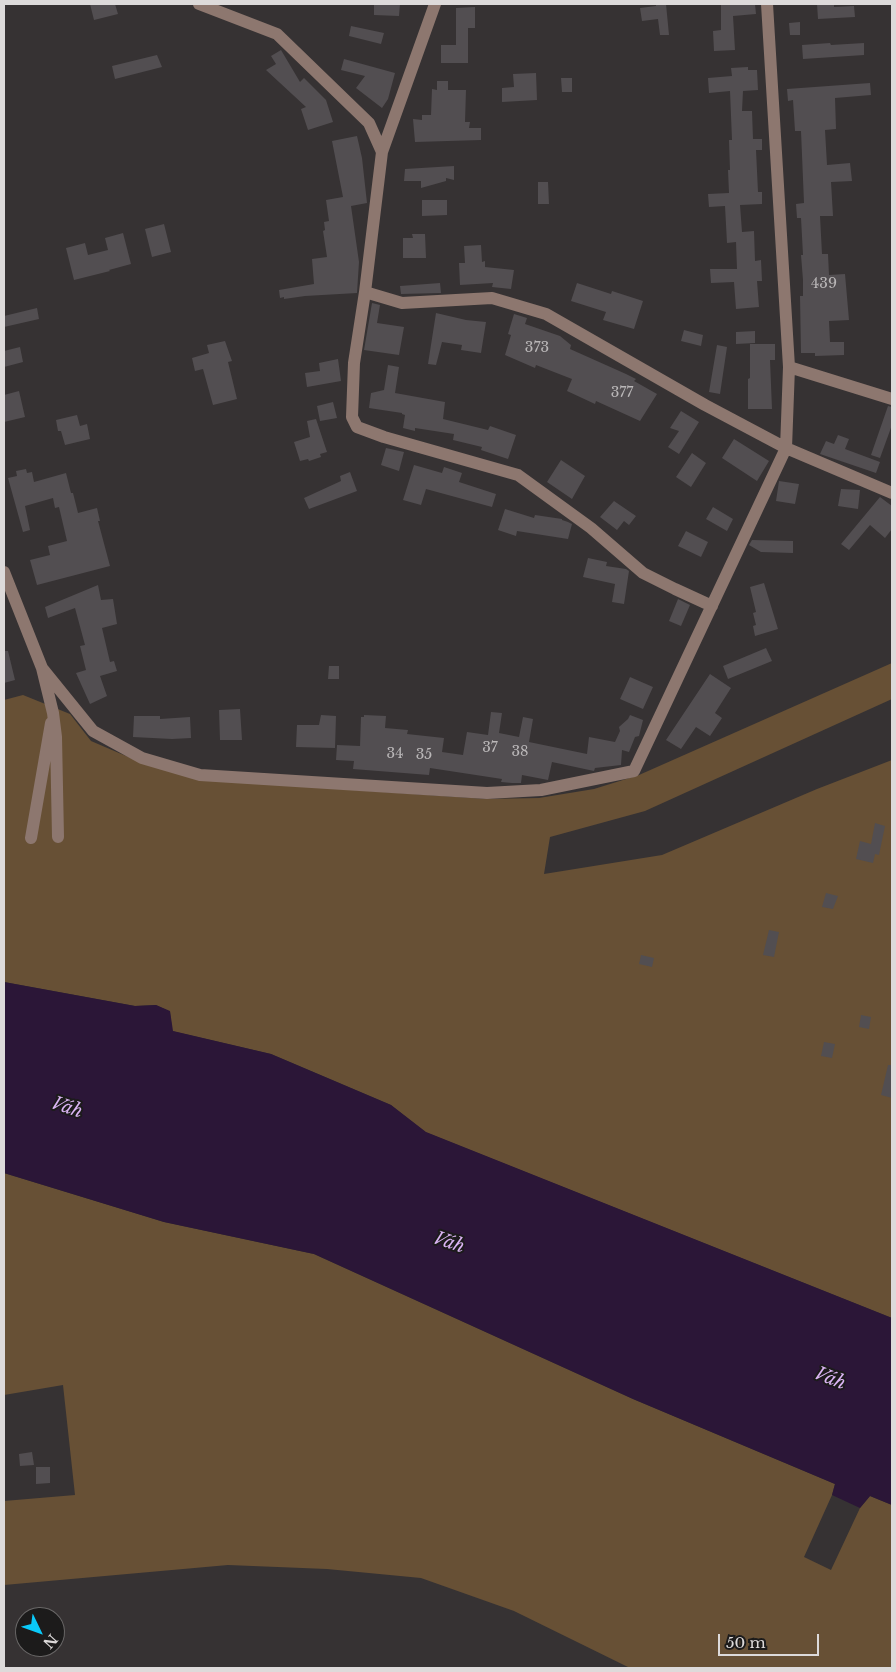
<!DOCTYPE html>
<meta charset="utf-8">
<style>
body{margin:0}
#map{position:relative;width:896px;height:1672px;overflow:hidden;background:#363233;font-family:"Libre Baskerville",serif}
canvas{display:block}
.frame{position:absolute;inset:0;border:5px solid #dddada;pointer-events:none}
.north{position:absolute;left:15px;top:1607px;width:50px;height:50px;box-sizing:border-box;background:#1c1b1b;border:1px solid #696767;border-radius:50%;rotate:132deg;font-size:14px;font-weight:700;line-height:20px;text-align:center;color:#dddada}
.north::after{content:'';display:block;margin:auto;width:18px;height:22px;background:#0acafa;clip-path:polygon(50% 0,100% 100%,50% 72%,0 100%)}
.scale{position:absolute;left:718px;top:1634px;width:101px;height:22px;box-sizing:border-box;border:2px solid #dddada;border-top:0;padding-left:6px;font-size:15px;line-height:18px;white-space:nowrap;color:#dddada;-webkit-text-stroke:4px #1c1b1b;paint-order:stroke}
</style>
<div id="map">
<canvas width="896" height="1672"></canvas>
<div class="frame"></div>
<div class="north">N</div>
<div class="scale">50 m</div>
</div>
<script>
const ctx = document.querySelector('canvas').getContext('2d');
ctx.lineJoin = 'round';
function fill(path, color) { ctx.fillStyle = color; ctx.fill(path, 'evenodd'); }
const shape = rows => new Path2D(rows.map(r => 'M' + r).join(''));
function trace(path, color, width, dash) { ctx.strokeStyle = color; ctx.lineWidth = width; ctx.lineCap = dash ? 'butt' : 'round'; ctx.setLineDash(dash || []); ctx.stroke(path); }
function write(font, color, halo, rows, align = 'center') {
  ctx.font = font + ' "Libre Baskerville",serif'; ctx.lineWidth = 4; ctx.setLineDash([]); ctx.textBaseline = 'middle'; ctx.strokeStyle = halo; ctx.fillStyle = color; for (const [text, x, y, turn = 0] of rows) {
    ctx.save(); ctx.translate(x, y); ctx.rotate((+turn || 0) * Math.PI / 180); ctx.textAlign = isNaN(turn) ? turn : align; if (halo) ctx.strokeText(text, 0, 0); ctx.fillText(text, 0, 0); ctx.restore();
  }
}
fill(shape([
 [892,663,892,699,645,811,550,837,544,874,662,855,817,789,892,760,892,1318,425,1132,391,1105,271,1054,172,1031,170,1012,156,1005,135,1006,4,982,4,700,23,695,70,714,91,741,140,762,195,779,486,799,539,798,594,789,639,775],
 [4,1173,164,1222,314,1254,633,1399,835,1484,832,1495,804,1557,831,1570,860,1508,870,1496,892,1505,892,1668,630,1668,514,1611,421,1578,327,1569,228,1565,4,1585,4,1501,75,1495,63,1385,4,1395]
]), '#675035');
fill(shape([
 [4,982,135,1006,156,1005,170,1011,173,1031,271,1054,391,1105,426,1132,892,1318,892,1505,870,1496,860,1508,832,1495,835,1484,633,1399,314,1254,164,1222,4,1173]
]), '#2b1637');
fill(shape([
 [90,4,115,4,118,14,94,20],
 [374,4,400,4,399,16,374,15],
 [656,4,666,4,669,35,660,35,658,19,642,21,640,8,656,6],
 [721,4,755,4,756,14,733,16,735,50,714,51,713,31,721,30],
 [817,4,834,4,834,7,854,6,855,17,818,19],
 [475,7,475,28,468,28,468,63,441,63,441,45,456,45,456,8],
 [800,22,800,35,790,35,789,23],
 [351,26,384,33,381,44,349,36],
 [830,43,831,45,864,43,864,55,803,59,802,45],
 [281,50,300,82,304,78,326,100,333,122,308,130,301,109,306,107,266,70,276,64,271,56],
 [157,55,162,67,115,79,112,66],
 [344,59,395,73,388,99,382,108,356,88,365,76,341,70],
 [748,67,748,70,757,70,758,90,743,91,742,111,752,111,753,139,762,139,762,150,756,150,758,192,762,192,762,204,740,205,742,232,754,231,755,261,761,260,762,281,757,281,759,307,736,309,734,282,711,283,710,269,737,269,736,242,727,243,725,206,709,207,708,194,729,193,728,170,730,170,729,140,732,140,730,91,709,93,708,78,732,76,731,68],
 [536,73,537,100,502,102,502,88,514,87,513,74],
 [561,78,572,78,572,92,562,92],
 [437,81,448,81,448,90,466,90,465,122,470,122,469,128,481,128,481,140,415,142,413,119,422,120,422,115,431,115,432,89,437,90],
 [870,83,871,95,835,98,836,129,825,130,827,165,850,163,852,181,831,182,833,216,820,216,822,254,828,254,829,275,845,274,849,320,829,321,830,342,844,342,844,355,815,356,815,353,801,353,800,296,803,296,803,280,801,255,803,255,801,218,797,218,796,204,804,203,801,131,795,131,793,100,788,101,787,89],
 [357,136,362,158,367,203,351,206,359,262,357,293,305,296,284,299,284,297,280,298,279,290,314,284,312,259,327,257,323,231,325,230,324,222,329,221,326,200,343,197,332,141],
 [454,166,454,180,446,178,446,181,421,188,421,181,404,181,405,169],
 [538,182,548,182,549,204,538,204],
 [422,200,447,200,447,215,422,216],
 [164,224,171,252,152,257,145,229],
 [123,233,131,264,109,270,110,271,74,280,66,248,85,243,88,255,108,250,105,238],
 [412,234,425,234,426,258,403,258,403,238,413,238],
 [481,245,482,262,485,261,485,267,514,270,511,289,492,287,493,283,460,285,459,263,465,263,464,246],
 [440,283,441,293,401,294,400,286],
 [577,283,611,294,612,291,643,301,634,329,603,320,606,312,571,301],
 [372,303,380,305,377,323,404,327,399,355,364,350],
 [37,308,39,319,4,327,4,316],
 [436,313,466,320,486,322,481,353,461,350,462,345,442,342,436,365,428,364],
 [514,314,527,318,525,324,560,336,571,345,570,349,626,374,636,379,634,381,657,394,640,421,596,401,595,404,567,391,572,379,536,365,535,368,505,355,511,335,508,334],
 [684,330,703,335,701,346,681,341],
 [755,331,755,343,736,344,736,332],
 [225,341,232,361,228,362,237,399,213,405,203,369,195,371,192,358,209,353,207,345],
 [750,344,775,344,775,360,770,360,772,409,748,409,748,379,750,378],
 [717,345,727,347,720,394,709,392],
 [20,347,23,362,4,367,4,351],
 [338,359,341,381,307,387,305,373,320,371,319,363],
 [388,365,399,367,395,393,445,402,443,419,488,430,490,426,516,435,508,459,481,450,482,447,453,440,454,434,415,428,415,431,403,428,405,415,402,414,402,413,369,408,371,393,384,390],
 [19,391,25,417,4,422,4,395],
 [333,402,337,418,320,421,317,406],
 [888,406,892,407,892,425,880,458,871,455],
 [681,411,699,422,679,454,668,447,679,431,670,428],
 [77,415,80,426,87,424,90,439,65,445,61,431,58,431,56,420],
 [316,419,327,452,320,454,321,457,309,461,308,459,300,461,294,442,310,437,307,421],
 [838,435,849,439,845,449,880,462,876,473,820,454,826,441,834,444],
 [734,439,769,461,757,481,722,458],
 [386,448,404,452,399,471,381,465],
 [692,453,706,463,691,487,676,477],
 [561,460,585,476,572,499,547,482],
 [414,465,442,473,444,467,462,473,459,482,496,494,492,507,426,489,421,505,403,500],
 [26,469,27,473,32,472,34,482,66,473,71,493,73,493,78,513,97,508,100,521,98,521,110,566,37,585,30,560,50,555,48,546,67,541,59,507,55,508,53,498,25,506,30,530,23,532,8,478,17,476,16,471],
 [350,472,357,491,309,509,304,498,341,481,340,476],
 [779,481,799,484,795,504,776,501],
 [841,489,860,490,858,509,838,506],
 [880,497,892,506,892,529,885,538,870,525,849,550,841,544],
 [614,501,636,516,629,525,624,521,617,530,600,517],
 [713,507,733,519,727,531,706,519],
 [505,509,534,518,535,515,562,519,562,520,568,522,572,524,568,539,517,531,516,536,498,530],
 [686,531,708,542,701,557,678,546],
 [752,540,793,541,793,553,761,552,749,545],
 [588,558,607,562,606,566,626,569,629,571,624,604,612,602,615,584,583,577],
 [764,583,778,629,755,636,753,626,756,625,753,613,756,612,750,587],
 [98,585,101,600,113,599,117,624,102,628,110,662,114,661,117,671,100,676,107,696,90,704,76,673,86,670,80,646,85,645,75,608,48,618,45,607],
 [678,599,690,605,681,626,669,621],
 [766,648,772,661,728,679,723,666],
 [4,651,8,651,15,680,4,683],
 [329,666,339,666,339,679,328,679],
 [710,674,731,688,715,713,722,718,710,736,696,727,681,749,666,740],
 [630,677,653,687,643,709,620,699],
 [240,709,242,740,220,740,219,710],
 [491,712,502,713,499,733,519,737,523,717,533,719,529,742,587,754,589,737,615,742,620,731,619,727,628,719,630,715,643,720,639,736,635,737,629,752,622,750,621,765,595,768,594,771,552,762,548,780,522,775,521,783,512,783,501,782,502,779,430,768,429,775,353,769,354,761,336,760,337,745,360,746,361,717,364,717,364,715,386,716,385,728,408,730,407,734,444,738,442,752,463,755,467,732,488,735],
 [321,715,336,716,335,748,296,747,297,725,319,725],
 [134,716,160,716,160,719,190,717,191,738,172,739,133,737],
 [875,823,885,826,879,855,875,854,873,863,856,859,860,841,871,844],
 [826,893,838,896,833,909,822,907],
 [769,930,779,932,774,957,763,955],
 [641,955,654,958,652,967,639,964],
 [861,1015,871,1017,869,1029,859,1027],
 [824,1042,835,1044,832,1058,821,1056],
 [888,1065,892,1065,892,1098,881,1095],
 [32,1452,34,1465,20,1466,19,1454],
 [36,1467,50,1467,50,1483,36,1484]
]), '#524e51');
trace(shape([
 [199,4,277,34,369,123,382,152],
 [435,4,382,152,365,292,354,363,352,417,357,427,384,437,518,475,591,528,643,573,675,589,712,606],
 [365,292,402,303,492,298,546,314,705,405,786,448,892,493],
 [789,367,892,399],
 [4,572,42,668,53,713,56,737,58,837],
 [42,668,93,731,142,758,200,775,487,793,541,790,634,771,786,448,789,367,767,4],
 [31,838,51,723]
]), '#8d776f', 12);
write('14px', '#bab7b8', null, [
 ["439",824,284],
 ["373",537,348],
 ["377",622,393],
 ["37",490,748],
 ["38",520,752],
 ["34",395,754],
 ["35",424,755]
]);
write('italic 18px', '#dab4f3', '#1c1b1b', [
 ["Váh",67,1108,19],
 ["Váh",449,1243,19],
 ["Váh",830,1379,22]
]);
</script>
